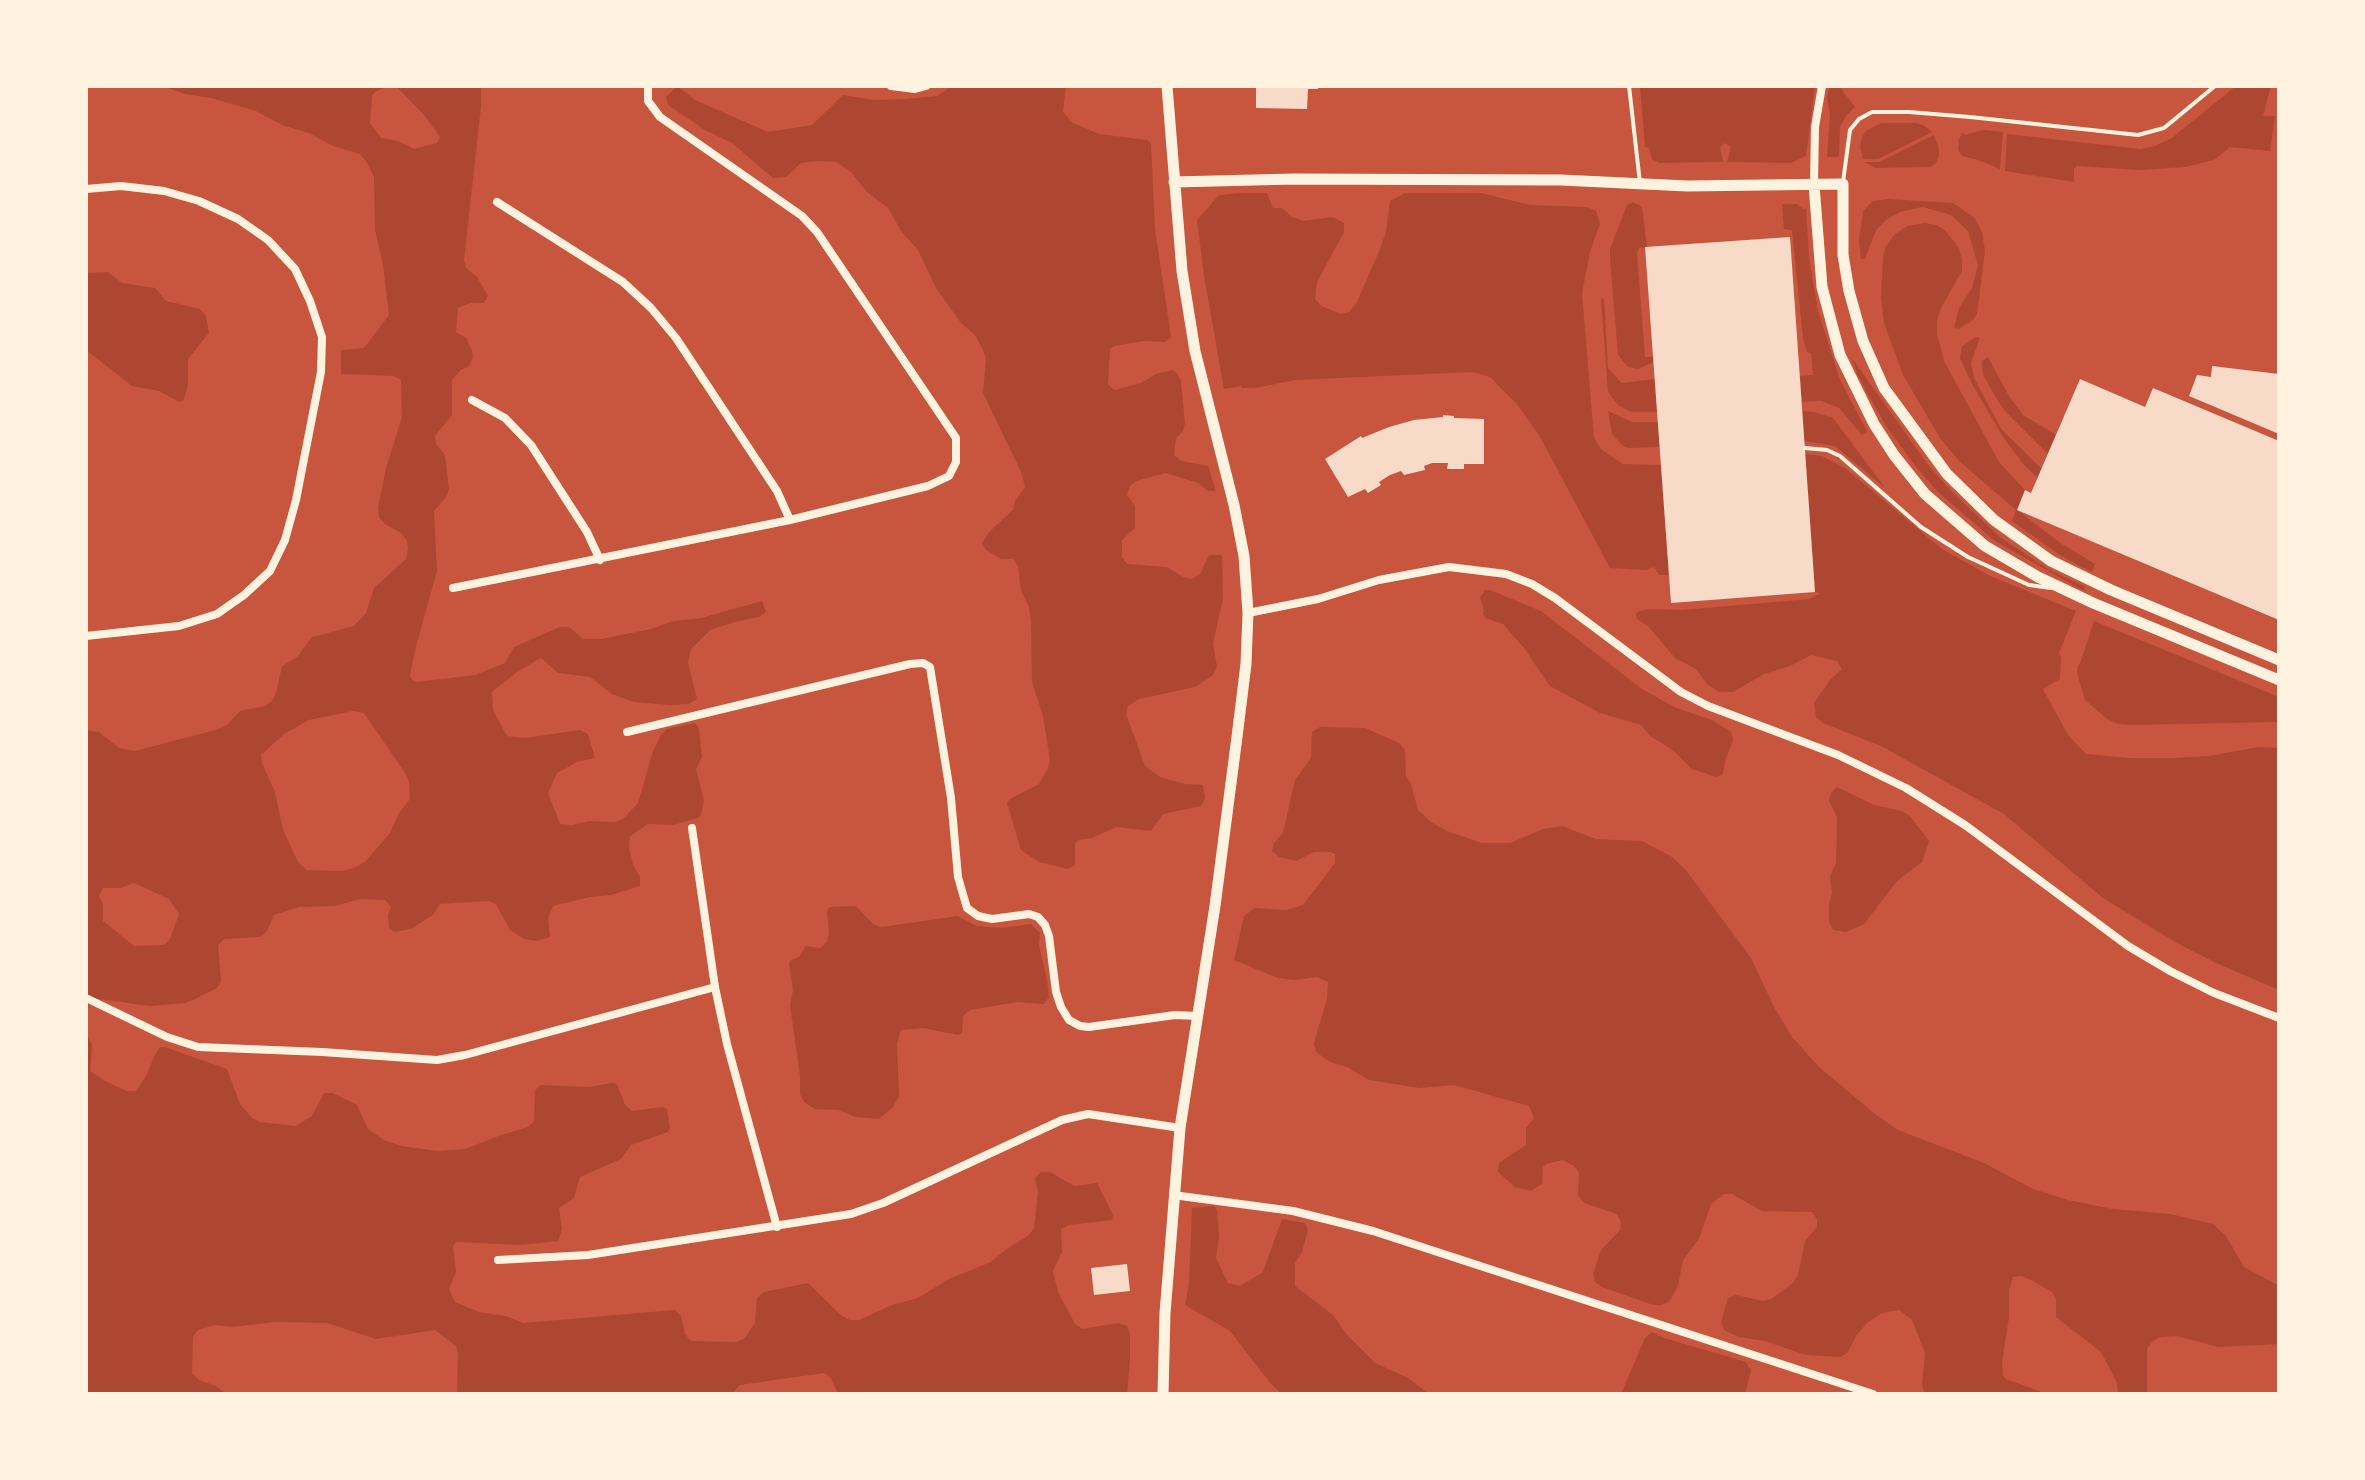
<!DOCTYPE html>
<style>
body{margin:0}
#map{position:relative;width:2365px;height:1480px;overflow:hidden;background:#c8553d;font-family:"Archivo Narrow",sans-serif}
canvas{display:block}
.frame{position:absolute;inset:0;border:88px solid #fff3e0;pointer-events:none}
</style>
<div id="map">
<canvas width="2365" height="1480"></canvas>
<div class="frame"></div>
</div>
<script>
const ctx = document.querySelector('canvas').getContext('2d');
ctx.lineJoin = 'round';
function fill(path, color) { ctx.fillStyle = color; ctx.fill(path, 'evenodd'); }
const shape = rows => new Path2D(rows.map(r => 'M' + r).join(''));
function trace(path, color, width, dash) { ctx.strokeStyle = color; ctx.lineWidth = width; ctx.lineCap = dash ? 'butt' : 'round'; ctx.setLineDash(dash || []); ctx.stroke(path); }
fill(shape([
 [163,86,390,86,376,91,372,96,370,123,381,138,398,141,414,149,437,143,440,137,424,115,396,86,481,86,481,107,464,260,466,268,477,277,488,296,484,303,471,303,458,308,456,332,466,338,472,350,473,358,469,366,461,370,452,380,452,415,435,436,436,444,445,455,449,489,446,497,434,511,437,571,415,650,410,676,412,680,416,682,475,675,505,663,514,647,560,627,569,627,583,639,601,639,651,629,673,621,701,618,762,601,766,612,759,617,738,621,710,630,691,649,688,662,697,699,689,704,671,705,634,702,612,694,590,677,558,673,541,658,517,672,492,692,493,710,507,736,525,738,580,730,588,734,595,758,577,762,557,773,548,793,560,824,572,825,589,821,615,822,623,819,638,803,653,751,661,735,667,729,695,723,699,728,702,757,696,769,704,801,701,815,698,818,673,825,648,824,633,834,630,837,629,846,633,865,640,877,640,886,611,895,590,897,553,906,548,918,550,937,537,941,524,939,510,930,496,904,488,901,440,904,433,915,411,929,394,932,389,928,388,915,391,907,385,900,360,899,335,906,299,907,274,915,267,931,260,937,224,939,218,945,221,981,217,988,193,1000,185,1003,150,1006,99,999,86,1007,86,730,99,732,119,748,135,751,219,729,228,724,240,711,265,706,272,701,276,693,282,666,297,657,312,637,354,626,366,613,374,588,406,559,408,549,407,541,401,533,385,524,379,517,378,508,386,468,402,417,401,380,394,376,341,374,341,350,364,348,389,315,383,265,375,230,374,177,366,161,360,154,333,146,309,133,282,125,256,111,211,98,185,94],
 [353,711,364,713,405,773,409,782,410,799,399,813,390,833,366,861,354,868,341,871,307,870,298,862,283,830,275,792,262,763,261,755,284,734,309,720],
 [134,883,169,899,179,914,170,939,164,945,134,946,103,921,103,904,99,896,103,888,121,888],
 [677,86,695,100,768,132,812,125,843,95,874,100,906,99,937,96,952,86,1066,86,1063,112,1073,123,1099,134,1148,140,1151,144,1155,229,1171,337,1165,342,1144,341,1114,346,1110,349,1108,384,1114,390,1119,389,1141,383,1156,374,1173,370,1177,373,1181,381,1185,423,1183,431,1176,438,1174,455,1181,461,1208,466,1216,491,1208,491,1198,483,1166,473,1136,481,1130,486,1127,495,1135,506,1135,528,1122,540,1122,557,1127,564,1167,567,1183,577,1192,579,1200,574,1209,555,1222,555,1223,599,1213,643,1217,667,1213,675,1195,687,1139,699,1128,706,1126,714,1145,766,1160,777,1185,784,1203,785,1205,798,1201,806,1163,814,1151,831,1117,827,1092,838,1079,840,1075,843,1075,865,1068,869,1039,862,1021,850,1007,803,1010,799,1039,784,1048,768,1050,760,1043,716,1032,682,1031,622,1029,607,1021,591,1018,566,1013,559,1001,559,986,550,982,543,989,532,1013,510,1015,501,1025,487,1022,474,983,393,986,358,983,350,975,335,961,323,936,288,918,250,901,231,888,208,867,192,851,172,836,162,818,161,801,163,786,177,773,178,732,143,705,130,668,105,666,97],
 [1640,86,1815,86,1806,156,1791,163,1727,162,1731,147,1725,143,1720,147,1723,162,1659,163,1652,159,1649,148,1645,147],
 [1830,86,1839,86,1855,107,1846,116,1840,127,1839,157,1827,157,1830,116,1827,98],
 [2236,86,2271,86,2263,116,2275,116,2270,151,2230,147,2214,160,2185,167,2139,170,2077,166,2074,169,2074,182,2005,171,2007,134,2140,149,2155,146,2172,138],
 [1881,123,1916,123,1923,125,1932,132,1878,159,1863,159,1860,147,1862,137,1866,131],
 [1983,130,2003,132,2000,169,1978,160,1962,156,1958,150,1959,139,1962,133,1965,135],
 [1934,135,1938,145,1939,155,1936,163,1930,167,1875,168,1865,162,1879,162],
 [1240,193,1267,193,1273,208,1282,208,1292,217,1304,221,1333,217,1344,223,1344,232,1317,282,1315,299,1321,306,1341,314,1349,312,1357,302,1380,249,1386,232,1390,201,1405,193,1481,193,1530,205,1587,207,1596,211,1600,224,1590,252,1582,293,1594,438,1602,450,1623,464,1661,465,1669,575,1659,575,1654,567,1646,570,1610,568,1539,435,1516,403,1490,377,1472,372,1295,380,1255,388,1242,388,1241,386,1224,389,1204,276,1197,220,1219,195],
 [1888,199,1953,203,1975,218,1982,232,1985,251,1977,314,1973,320,1958,329,1954,327,1959,308,1972,288,1978,265,1968,231,1951,215,1923,207,1900,212,1887,219,1876,230,1865,259,1861,259,1859,241,1863,211,1873,201],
 [1633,202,1642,207,1647,247,1639,248,1637,253,1645,357,1653,357,1654,362,1638,369,1628,367,1618,355,1610,259,1610,249,1627,205],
 [1782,204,1797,204,1803,209,1806,208,1809,258,1818,311,1840,380,1867,431,1862,435,1839,408,1821,401,1802,402,1800,376,1813,375,1811,353,1807,352,1803,338,1792,230,1784,229],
 [1925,223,1936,225,1945,230,1959,248,1962,260,1962,271,1941,308,1937,320,1937,334,1944,361,1999,462,2025,490,2017,510,2062,544,2095,564,2092,572,2061,556,2012,521,2016,510,1959,461,1940,438,1903,375,1884,323,1881,298,1883,258,1885,248,1895,234,1907,226],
 [108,272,122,283,155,288,166,301,200,309,206,316,209,333,188,359,188,386,183,401,179,402,159,391,132,386,86,350,86,273],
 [1601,298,1604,299,1608,368,1622,383,1655,379,1657,412,1631,412,1618,405,1608,392],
 [1976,337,1980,338,1971,363,1974,378,2002,430,2042,469,2038,478,2024,465,2003,437,1972,384,1960,358,1962,346],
 [1851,357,1929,466,1954,494,2001,538,2048,569,2085,587,2084,591,1995,541,1939,493,1916,467,1886,426,1858,376],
 [1988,357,2009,396,2023,415,2056,435,2048,454,2004,410,1995,396,1983,375,1982,366,1982,361],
 [1608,411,1632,422,1658,422,1660,447,1629,448,1623,446,1612,434],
 [1802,411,1814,412,1833,418,1885,488,1835,446,1804,441],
 [1805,454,1822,456,1845,468,1942,549,1988,575,2076,611,2059,653,2061,656,2060,679,2043,689,2068,735,2086,754,2130,758,2174,758,2209,756,2259,747,2279,748,2279,990,2216,963,2175,942,2103,898,2004,814,1881,746,1823,723,1816,717,1814,703,1830,680,1842,669,1837,661,1811,655,1790,666,1764,674,1733,692,1719,692,1707,684,1696,669,1675,658,1649,627,1637,619,1636,614,1639,611,1648,609,1682,610,1809,599,1817,595,1820,593,1815,592],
 [1485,590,1490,590,1541,611,1642,689,1676,708,1712,720,1731,732,1733,740,1725,761,1723,774,1716,777,1692,769,1673,750,1650,736,1641,725,1600,713,1550,686,1524,648,1503,624,1485,618,1483,614,1484,610,1480,598],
 [2094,621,2279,697,2279,722,2130,725,2118,724,2107,719,2085,700,2077,673,2078,665,2080,664],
 [1320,727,1365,728,1399,743,1405,750,1406,776,1411,784,1418,810,1431,822,1447,831,1482,843,1510,843,1543,829,1562,826,1596,839,1642,841,1672,857,1685,869,1751,958,1774,1007,1792,1037,1818,1066,1875,1114,1898,1130,1984,1163,2033,1189,2068,1200,2113,1209,2170,1214,2213,1224,2226,1236,2244,1267,2279,1286,2279,1344,2218,1347,2177,1336,2160,1337,2152,1342,2147,1349,2147,1394,2118,1394,2117,1383,2101,1352,2056,1317,2056,1300,2052,1292,2033,1281,2021,1276,2013,1277,2009,1290,2009,1317,2002,1362,2003,1376,2006,1379,2047,1394,1925,1394,1922,1386,1925,1353,1912,1320,1899,1310,1882,1313,1867,1323,1856,1336,1848,1352,1841,1357,1806,1355,1765,1341,1739,1337,1724,1330,1721,1322,1728,1298,1736,1295,1763,1301,1771,1299,1793,1283,1798,1275,1805,1241,1817,1227,1817,1219,1812,1212,1762,1211,1732,1194,1724,1194,1711,1204,1699,1239,1683,1260,1678,1286,1669,1302,1661,1305,1653,1305,1602,1287,1595,1282,1593,1274,1601,1250,1620,1230,1621,1222,1617,1214,1584,1203,1578,1196,1579,1173,1574,1166,1563,1160,1546,1164,1543,1167,1542,1184,1531,1191,1515,1187,1498,1172,1499,1163,1526,1145,1526,1128,1534,1118,1529,1106,1454,1085,1420,1088,1369,1080,1347,1067,1330,1062,1316,1052,1314,1043,1327,999,1328,982,1317,977,1295,980,1278,978,1234,960,1244,916,1255,908,1286,910,1303,905,1335,863,1335,854,1331,852,1314,852,1296,861,1279,857,1272,851,1274,843,1283,833,1295,780,1311,758,1312,732],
 [1837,787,1874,805,1902,811,1910,816,1929,841,1922,862,1897,881,1864,924,1846,932,1833,930,1829,922,1829,905,1832,893,1830,876,1836,863,1837,817,1829,801,1831,793],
 [856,906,873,924,881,927,958,916,976,926,1002,928,1031,924,1040,933,1039,945,1047,979,1049,997,1044,1004,1017,1002,970,1010,963,1016,962,1033,958,1035,923,1028,901,1030,897,1044,899,1096,893,1107,879,1119,856,1117,838,1110,815,1109,804,1102,800,1094,800,1076,790,1005,793,990,789,963,791,960,799,957,806,946,820,948,827,942,829,933,827,911,830,907],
 [86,1033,92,1045,90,1071,105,1081,127,1091,136,1091,146,1076,155,1055,160,1047,165,1047,227,1069,240,1104,252,1118,260,1122,296,1126,312,1116,324,1093,333,1093,357,1105,368,1129,384,1140,401,1146,438,1151,465,1149,501,1135,528,1127,534,1121,535,1090,541,1085,588,1087,613,1083,617,1084,625,1105,632,1111,663,1107,667,1109,670,1128,668,1132,631,1145,621,1159,580,1177,574,1198,559,1208,562,1229,558,1241,520,1245,456,1242,453,1246,456,1272,449,1289,455,1302,479,1312,506,1316,523,1323,675,1310,681,1316,685,1334,691,1341,737,1342,745,1338,755,1323,757,1298,764,1292,808,1283,842,1316,850,1320,859,1320,892,1305,918,1298,949,1279,991,1262,1005,1250,1029,1235,1034,1228,1038,1191,1035,1178,1041,1172,1050,1172,1074,1186,1097,1183,1113,1215,1112,1220,1069,1225,1061,1229,1062,1252,1053,1271,1058,1292,1075,1324,1082,1329,1118,1323,1127,1326,1130,1334,1130,1360,1127,1394,838,1394,831,1378,824,1373,740,1385,731,1394,457,1394,458,1354,456,1346,435,1330,376,1339,327,1323,275,1322,232,1327,215,1325,198,1330,193,1337,192,1373,199,1380,216,1386,226,1394,86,1394],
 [1214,1206,1217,1210,1219,1236,1216,1258,1228,1283,1240,1286,1263,1272,1282,1219,1305,1223,1308,1230,1302,1252,1295,1263,1295,1286,1333,1315,1348,1336,1375,1363,1408,1378,1429,1394,1282,1394,1271,1384,1230,1331,1185,1305,1189,1284,1192,1208],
 [1652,1332,1664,1338,1746,1362,1751,1370,1745,1394,1621,1394,1645,1338]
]), '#ae4732');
fill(shape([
 [1256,86,1318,86,1318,89,1308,89,1307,109,1256,108],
 [1790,237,1815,592,1671,603,1645,247],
 [2212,366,2279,374,2279,434,2189,396,2197,375,2211,377],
 [2080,379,2145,407,2153,388,2279,441,2279,620,2017,510,2025,490,2031,493],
 [1443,415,1454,416,1454,418,1484,419,1484,464,1464,464,1464,469,1447,469,1448,463,1432,463,1424,466,1425,470,1404,475,1401,471,1390,475,1379,482,1381,485,1368,493,1365,489,1348,497,1325,459,1361,436,1362,438,1389,427,1414,420,1443,417],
 [1127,1264,1130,1291,1094,1295,1091,1268]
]), '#f7dbc8');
trace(shape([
 [1629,86,1640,183],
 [1843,182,1850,130,1859,119,1872,112,1909,112,1970,117,2138,135,2164,128,2215,86],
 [1805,448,1827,450,1840,456,1921,527,1968,557,2029,585,2051,588]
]), '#fff3e0', 4);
trace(shape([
 [891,86,915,89,926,86],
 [1814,185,1815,127,1822,86],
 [86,189,121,186,164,191,199,201,238,219,268,240,295,269,310,301,322,337,321,372,296,500,285,540,270,571,244,595,217,614,179,626,86,636],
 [497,202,623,282,651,308,676,338,777,491,790,520],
 [472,400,505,418,531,445,587,532,600,560],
 [453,588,790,520,928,486,949,476,956,462,956,438,817,232,802,216,660,117,648,101,648,86],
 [1248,613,1318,599,1379,580,1449,567,1506,574,1532,584,1555,598,1681,692,1708,706,1838,755,1906,788,1965,825,2128,946,2170,971,2214,993,2279,1018],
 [627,732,910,664,923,663,930,667,951,798,958,877,967,908,978,916,992,919,1029,914,1038,917,1045,925,1049,936,1056,992,1061,1007,1069,1020,1080,1026,1089,1027,1175,1015,1198,1016],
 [692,828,715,987,727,1044,777,1227],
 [86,998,167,1037,198,1047,322,1052,437,1060,465,1055,715,987],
 [1173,1195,1293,1211,1373,1231,1873,1394],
 [498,1260,588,1255,851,1214,883,1203,1062,1120,1088,1114,1180,1128]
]), '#fff3e0', 8);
trace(shape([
 [1174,182,1294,179,1561,180,1687,186,1843,184,1843,255,1849,291,1863,341,1884,388,1947,474,1994,520,2051,561,2111,590,2279,660],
 [1814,185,1822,287,1840,355,1874,424,1894,455,1925,494,1985,546,2038,577,2093,603,2279,680],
 [1163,1394,1165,1313,1180,1128,1215,906,1237,737,1246,664,1248,613,1244,556,1234,505,1195,351,1182,271,1167,86]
]), '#fff3e0', 11);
</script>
